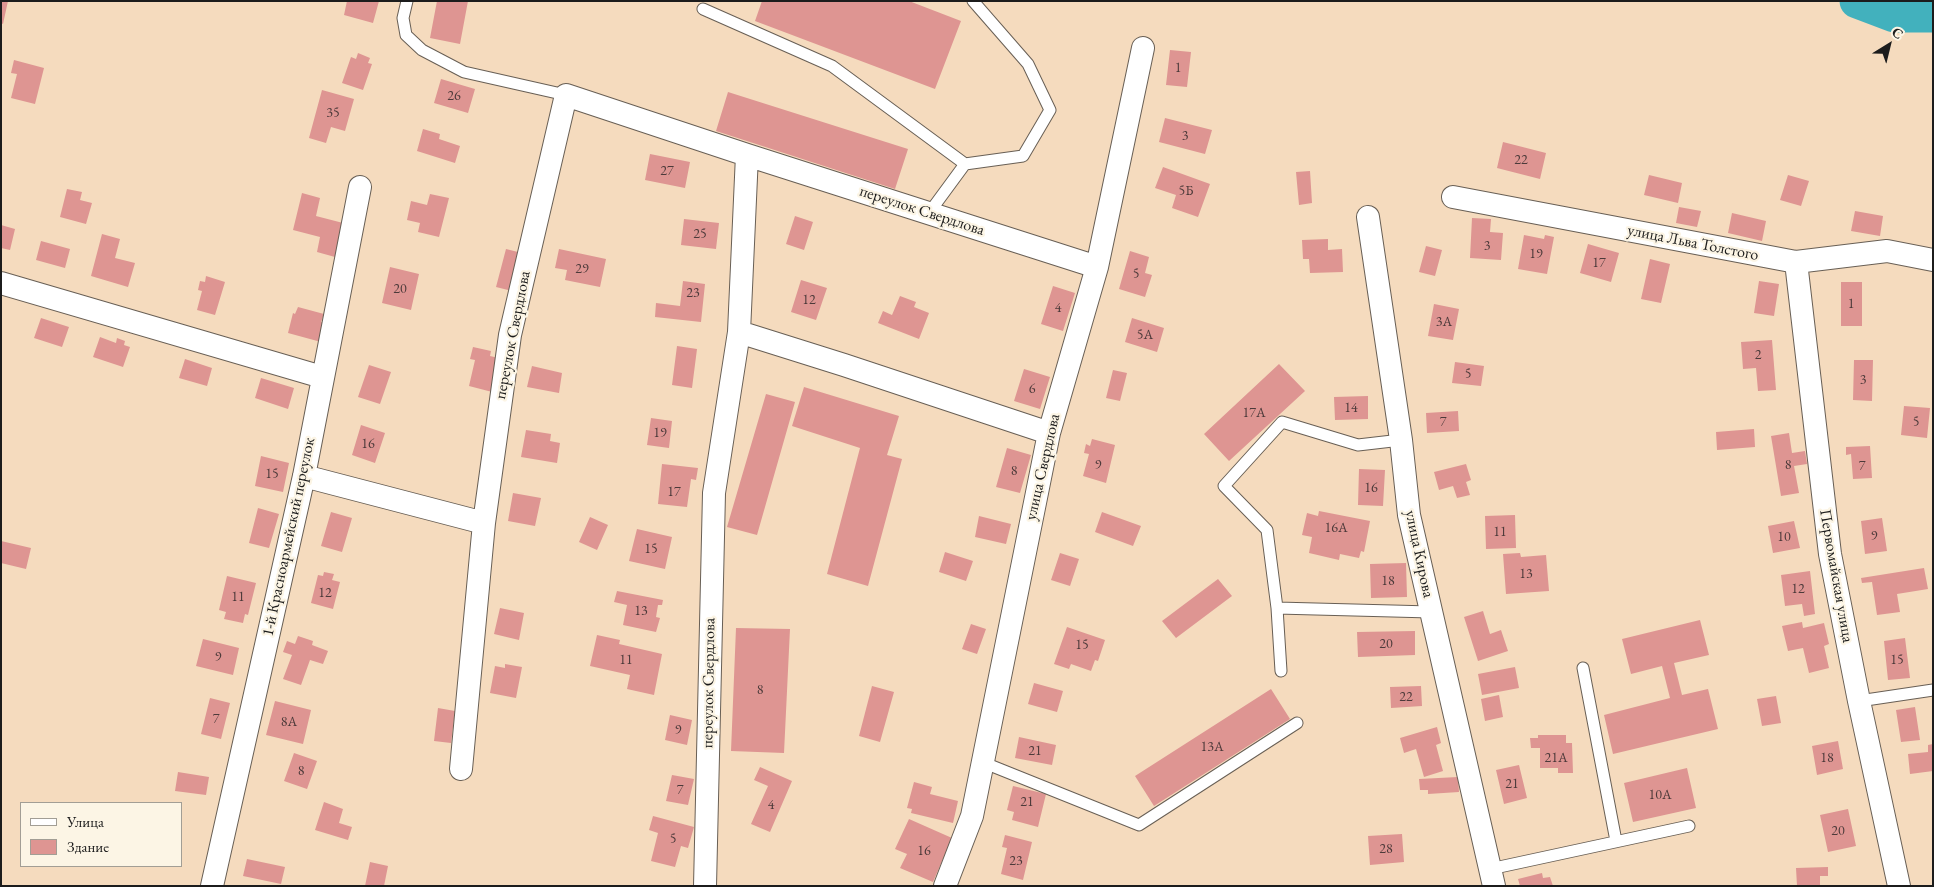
<!DOCTYPE html>
<meta charset="utf-8">
<style>
body{margin:0}
#map{position:relative;width:1934px;height:887px;overflow:hidden;background:#f5dbbe;font-family:"EB Garamond",serif}
canvas{display:block}
.frame{position:absolute;inset:0;border:2px solid #1c1c1c;pointer-events:none}
.legend{position:absolute;left:20px;top:802px;width:162px;height:65px;box-sizing:border-box;background:#fcf5e5;border:1px solid #a29e95;margin:0;padding:6px 9px;list-style:none;font-size:15px;color:#1c1c1c}
.legend li{display:flex;align-items:center;gap:10px;height:25px}
.legend b{width:25px;border:1px solid #a29e95}
.north{position:absolute;left:1864px;top:20px;width:50px;height:50px;-webkit-text-stroke:4px #fcf5e5;paint-order:stroke;rotate:36deg;font-size:14px;font-weight:700;line-height:20px;text-align:center;color:#1c1c1c}
.north::after{content:'';display:block;margin:auto;width:18px;height:22px;background:#1c1c1c;clip-path:polygon(50% 0,100% 100%,50% 72%,0 100%)}
</style>
<div id="map">
<canvas width="1934" height="887"></canvas>
<div class="frame"></div>
<ul class="legend">
<li><b style="height:6px;background:#fff"></b>Улица</li>
<li><b style="height:14px;background:#de9592"></b>Здание</li>
</ul>
<div class="north">С</div>
</div>
<script>
const ctx = document.querySelector('canvas').getContext('2d');
ctx.lineJoin = 'round';
const shape = rows => new Path2D(rows.map(r => 'M' + r).join(''));
function trace(path, color, width, dash) { ctx.strokeStyle = color; ctx.lineWidth = width; ctx.lineCap = dash ? 'butt' : 'round'; ctx.setLineDash(dash || []); ctx.stroke(path); }
function fill(path, color) { ctx.fillStyle = color; ctx.fill(path, 'evenodd'); }
function write(font, color, halo, rows, align = 'center') {
  ctx.font = font + ' "EB Garamond",serif'; ctx.lineWidth = 4.5; ctx.setLineDash([]); ctx.textBaseline = 'middle'; ctx.strokeStyle = halo; ctx.fillStyle = color; for (const [text, x, y, turn = 0] of rows) {
    ctx.save(); ctx.translate(x, y); ctx.rotate((+turn || 0) * Math.PI / 180); ctx.textAlign = isNaN(turn) ? turn : align; if (halo) ctx.strokeText(text, 0, 0); ctx.fillText(text, 0, 0); ctx.restore();
  }
}
trace(shape([
 [1857,1,1894,15,1933,15]
]), '#42b1bd', 35);
fill(shape([
 [1,1,8,1,3,24,1,23],
 [347,1,379,1,373,23,344,15],
 [437,1,468,1,460,44,430,38],
 [762,1,909,1,961,21,935,89,755,21],
 [1170,50,1191,52,1187,87,1166,85],
 [358,53,370,58,368,63,372,64,363,90,342,83,351,57,356,59],
 [14,60,44,68,35,104,11,98,17,74,11,73],
 [441,79,475,89,468,113,434,103],
 [322,90,354,99,345,131,331,127,326,143,309,138],
 [728,92,908,149,895,189,716,131],
 [1165,118,1212,130,1205,154,1159,142],
 [423,129,440,134,439,139,460,146,455,163,417,151],
 [1503,142,1546,153,1540,179,1497,168],
 [650,154,690,162,685,188,645,180],
 [1163,167,1210,184,1198,217,1172,208,1176,195,1155,188],
 [1310,171,1312,203,1299,205,1296,172],
 [1649,175,1682,183,1678,203,1644,195],
 [1788,175,1809,181,1801,206,1780,200],
 [67,189,82,192,80,200,92,203,86,224,60,217],
 [302,193,320,198,316,216,343,223,335,257,317,252,320,237,293,230],
 [430,194,449,198,439,237,418,232,420,223,407,220,411,201,427,205],
 [1679,207,1701,211,1697,227,1676,223],
 [1855,211,1883,216,1880,236,1851,231],
 [1732,213,1766,221,1762,241,1728,233],
 [795,216,813,222,804,250,786,244],
 [1472,218,1491,219,1490,232,1503,233,1501,260,1470,258],
 [684,219,719,223,716,249,681,245],
 [1,225,15,229,10,250,1,248],
 [102,234,120,239,115,258,135,263,128,287,91,276],
 [1524,235,1544,239,1545,235,1554,237,1547,274,1518,269],
 [1328,239,1328,250,1342,249,1343,272,1310,273,1309,259,1303,259,1302,240],
 [41,241,70,249,65,268,36,260],
 [1588,244,1619,253,1611,282,1580,273],
 [1426,246,1442,250,1435,276,1419,272],
 [506,249,522,253,512,291,496,287],
 [559,249,606,259,600,287,565,280,567,270,555,268],
 [1130,251,1149,257,1145,273,1152,275,1145,297,1119,289],
 [1650,259,1670,264,1661,303,1641,299],
 [390,267,419,274,411,310,382,303],
 [206,276,225,282,215,315,197,310,202,291,198,290,200,281,205,282],
 [801,280,827,288,816,320,791,312],
 [683,281,705,284,701,322,655,317,656,303,680,306],
 [1759,281,1779,284,1774,316,1754,313],
 [1841,282,1862,282,1862,326,1841,326],
 [1053,286,1075,293,1063,331,1041,324],
 [900,296,916,302,914,307,929,313,919,339,878,323,883,311,892,315],
 [1434,304,1459,309,1453,340,1428,336],
 [298,307,324,314,321,322,325,323,321,342,288,333,293,313,295,314],
 [41,318,69,327,62,347,34,338],
 [1132,318,1164,328,1157,352,1125,342],
 [100,337,116,343,117,338,125,341,124,345,130,347,123,367,93,357],
 [1772,340,1776,390,1758,391,1756,368,1743,369,1741,342],
 [677,346,697,349,692,388,672,385],
 [473,347,491,351,490,356,503,359,496,393,469,386,475,360,470,359],
 [185,359,212,368,207,386,179,378],
 [1854,360,1873,360,1872,401,1853,400],
 [1455,362,1484,366,1481,386,1452,383],
 [1279,364,1305,391,1229,461,1204,434],
 [369,365,391,372,380,404,358,397],
 [532,366,562,373,559,393,527,387],
 [1024,369,1050,377,1040,409,1014,401],
 [1113,370,1127,373,1120,401,1106,398],
 [261,378,294,388,288,409,255,398],
 [804,387,899,416,887,455,902,459,868,586,827,574,860,448,792,426],
 [766,394,795,402,757,535,727,527],
 [1368,396,1368,419,1335,420,1334,397],
 [1904,406,1930,408,1927,438,1901,435],
 [1458,411,1459,431,1427,433,1426,413],
 [651,418,672,421,669,448,647,445],
 [361,425,385,433,375,463,352,455],
 [1754,429,1755,447,1717,450,1716,432],
 [526,430,551,434,550,441,560,443,557,463,521,457],
 [1789,433,1792,453,1805,451,1807,464,1794,466,1799,493,1781,496,1771,436],
 [1092,439,1115,445,1106,483,1083,476,1089,454,1084,453,1086,444,1090,446],
 [1870,446,1872,478,1853,479,1851,454,1846,455,1846,447],
 [1007,448,1031,455,1020,493,996,487],
 [261,456,289,463,283,492,255,486],
 [662,464,698,468,696,480,691,479,687,507,658,504],
 [1466,464,1471,480,1466,482,1470,495,1457,498,1453,486,1439,490,1434,472],
 [1359,469,1385,470,1383,506,1358,505],
 [513,493,541,498,535,526,508,521],
 [258,508,279,514,269,548,249,543],
 [1319,511,1370,521,1364,552,1361,551,1359,558,1340,554,1339,560,1309,553,1312,537,1302,535,1307,513,1318,516],
 [331,512,352,518,342,552,321,546],
 [1102,512,1141,526,1133,546,1095,532],
 [1515,515,1516,548,1486,549,1485,516],
 [979,516,1011,524,1006,544,975,537],
 [590,517,608,525,597,550,579,542],
 [1882,518,1887,551,1865,554,1861,521],
 [1794,521,1800,548,1773,553,1768,526],
 [637,529,672,537,665,569,629,561],
 [1,541,31,548,26,569,1,563],
 [945,552,973,561,966,581,939,572],
 [1060,553,1079,559,1070,586,1051,580],
 [1520,553,1521,557,1546,555,1549,591,1506,594,1503,554],
 [1406,563,1407,597,1371,598,1370,564],
 [1924,568,1928,589,1897,594,1900,612,1877,615,1872,582,1862,583,1861,578],
 [1810,571,1815,614,1804,616,1802,604,1785,606,1781,575],
 [324,572,334,574,332,580,340,582,333,609,311,603,318,575,323,576],
 [227,576,256,583,248,615,245,614,243,623,224,619,226,612,219,610],
 [1218,579,1232,596,1176,638,1162,621],
 [617,591,663,600,662,605,658,605,656,617,660,618,656,632,623,625,627,605,614,602],
 [500,608,524,613,519,640,494,634],
 [1483,611,1490,634,1501,630,1508,651,1478,661,1464,617],
 [1700,620,1709,655,1674,663,1682,695,1708,689,1718,729,1613,754,1604,715,1670,698,1662,666,1631,674,1622,639],
 [1802,622,1803,628,1824,623,1829,644,1824,646,1829,668,1809,673,1803,648,1788,651,1782,626],
 [971,624,986,629,977,654,962,649],
 [1067,627,1105,640,1098,661,1095,660,1091,671,1071,664,1069,669,1054,664],
 [736,628,790,629,784,753,731,751],
 [1415,631,1415,655,1358,657,1357,632],
 [597,635,620,640,619,644,662,654,654,695,627,689,630,675,590,666],
 [298,636,313,641,312,645,328,651,323,664,310,660,301,685,283,679,292,655,283,652,287,641,295,644],
 [1905,638,1910,678,1888,680,1884,641],
 [203,639,239,648,233,675,196,666],
 [505,664,522,667,516,698,490,693,495,666,505,668],
 [1515,667,1519,688,1482,695,1478,674],
 [1034,683,1063,691,1057,712,1028,704],
 [872,686,894,692,880,742,859,736],
 [1421,686,1422,706,1391,708,1390,687],
 [1271,689,1290,719,1154,806,1135,776],
 [1499,695,1503,717,1485,721,1481,699],
 [1776,696,1781,723,1762,726,1757,699],
 [210,698,230,703,221,739,201,734],
 [275,701,311,710,303,744,266,735],
 [1915,707,1920,740,1901,742,1896,710],
 [438,708,455,711,451,743,434,741],
 [670,715,692,720,687,745,665,740],
 [1437,727,1441,743,1436,745,1443,771,1424,777,1416,749,1404,753,1400,738],
 [1538,735,1566,735,1566,743,1572,743,1573,773,1558,773,1558,768,1540,768,1540,748,1531,748,1530,738,1538,738],
 [1019,737,1056,745,1052,765,1015,758],
 [1838,741,1843,769,1817,775,1812,746],
 [1933,744,1933,771,1910,774,1908,754,1928,752,1928,745],
 [294,753,317,761,307,789,284,781],
 [1519,765,1527,798,1504,804,1496,770],
 [760,767,792,781,770,832,751,824,768,786,754,780],
 [1687,768,1696,808,1633,822,1624,783],
 [178,772,209,777,206,795,175,791],
 [672,775,694,779,688,805,666,801],
 [1458,777,1459,792,1428,794,1428,790,1420,790,1419,779],
 [914,782,932,787,930,794,958,801,953,823,911,813,912,809,907,808],
 [1013,786,1046,794,1038,827,1012,820,1014,812,1007,810],
 [324,802,343,809,339,823,352,827,348,840,315,830],
 [1848,809,1856,846,1828,852,1820,815],
 [653,816,694,827,688,848,681,846,675,867,651,861,658,833,649,830],
 [909,819,952,838,933,882,900,868,907,854,895,849],
 [1402,834,1404,862,1370,865,1368,836],
 [1005,835,1032,842,1023,880,1001,874,1007,848,1002,847],
 [247,859,285,867,281,884,243,876],
 [370,862,388,866,384,886,365,886],
 [1828,867,1828,876,1820,876,1820,886,1797,886,1796,868],
 [1542,873,1543,878,1550,877,1553,886,1520,886,1518,879]
]), '#de9592');
const service = shape([
 [407,1,403,18,406,35,422,50,464,72,566,95],
 [703,9,832,66,965,164],
 [929,213,965,164,1023,156,1050,110,1028,64,973,1],
 [1277,608,1267,530,1224,486,1282,422,1358,445,1401,440],
 [1583,668,1616,841],
 [1281,671,1277,608,1431,612],
 [1859,701,1933,690],
 [982,762,1139,825,1297,723],
 [1490,869,1689,826]
]);
const minor = shape([
 [1453,197,1796,262,1887,251,1933,260],
 [1368,217,1401,440,1409,515,1494,886],
 [1796,262,1830,554,1859,701,1899,886],
 [1,283,322,377],
 [739,332,844,365,1049,433],
 [304,476,484,523],
 [461,769,484,523,510,335,566,95,747,155,1097,267],
 [212,886,304,476,360,187],
 [705,886,714,493,739,332,747,155],
 [945,886,972,816,1049,433,1097,267,1143,48]
]);
trace(service, '#685f55', 13);
trace(minor, '#685f55', 24);
trace(service, '#fff', 11);
trace(minor, '#fff', 22);
write('14px', '#4c3a3a', null, [
 ["1",1178,68],
 ["26",454,96],
 ["35",333,113],
 ["3",1185,136],
 ["22",1521,160],
 ["27",667,171],
 ["5Б",1186,191],
 ["25",700,234],
 ["3",1487,246],
 ["19",1536,254],
 ["17",1599,263],
 ["29",582,269],
 ["5",1136,274],
 ["20",400,289],
 ["23",693,293],
 ["12",809,300],
 ["1",1851,304],
 ["4",1058,308],
 ["3А",1444,322],
 ["5А",1145,335],
 ["2",1758,355],
 ["5",1468,374],
 ["3",1863,380],
 ["6",1032,389],
 ["14",1351,408],
 ["17А",1254,413],
 ["7",1443,422],
 ["5",1916,422],
 ["19",660,433],
 ["16",368,444],
 ["9",1098,465],
 ["8",1788,465],
 ["7",1862,466],
 ["8",1014,471],
 ["15",272,474],
 ["16",1371,488],
 ["17",674,492],
 ["16А",1336,528],
 ["11",1500,532],
 ["9",1874,536],
 ["10",1784,537],
 ["15",651,549],
 ["13",1526,574],
 ["18",1388,581],
 ["12",1798,589],
 ["12",325,593],
 ["11",238,597],
 ["13",641,611],
 ["20",1386,644],
 ["15",1082,645],
 ["9",218,657],
 ["11",626,660],
 ["15",1897,660],
 ["8",760,690],
 ["22",1406,697],
 ["7",216,719],
 ["8А",289,722],
 ["9",678,730],
 ["13А",1212,747],
 ["21",1035,751],
 ["21А",1556,758],
 ["18",1827,758],
 ["8",301,771],
 ["21",1512,784],
 ["7",680,790],
 ["10А",1660,795],
 ["21",1027,802],
 ["4",771,805],
 ["20",1838,831],
 ["5",673,839],
 ["28",1386,849],
 ["16",924,851],
 ["23",1016,861]
]);
write('16px', '#1c1c1c', '#fcf5e5', [
 ["переулок Свердлова",922,211,18],
 ["улица Льва Толстого",1693,243,11],
 ["переулок Свердлова",513,335,-79],
 ["улица Свердлова",1043,467,-77],
 ["1-й Красноармейский переулок",289,537,-78],
 ["улица Кирова",1419,554,78],
 ["Первомайская улица",1836,576,80],
 ["переулок Свердлова",709,683,-89]
]);
</script>
